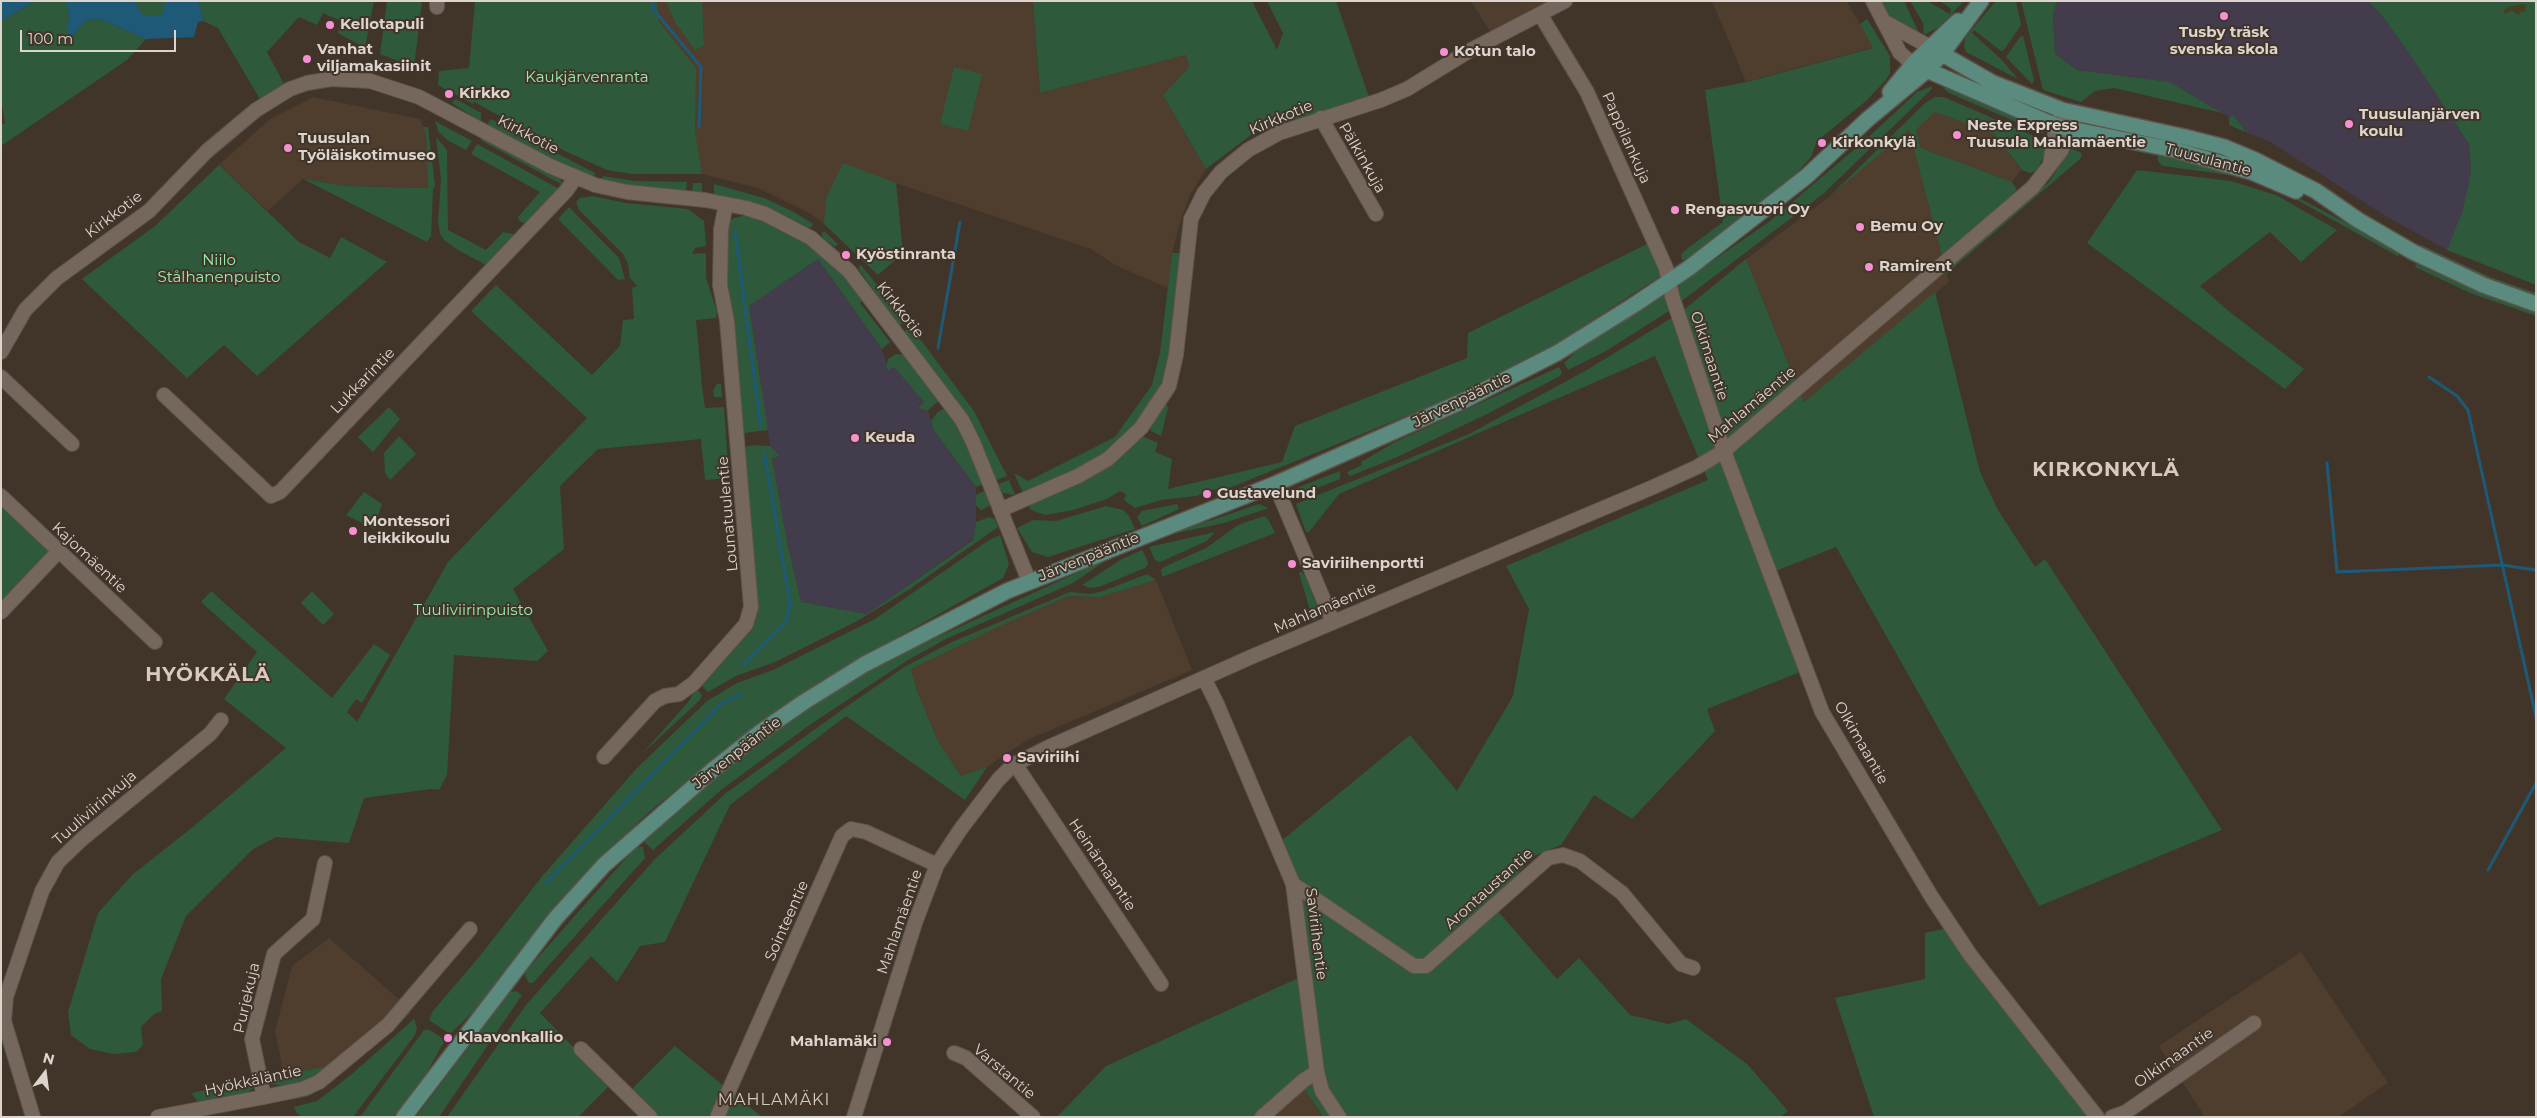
<!DOCTYPE html>
<meta charset="utf-8">
<style>
body{margin:0}
#map{position:relative;width:2537px;height:1118px;overflow:hidden;background:#41352a;font-family:Montserrat,sans-serif}
canvas{display:block}
.frame{position:absolute;inset:0;border:2px solid #dcd4cd;pointer-events:none}
.north{position:absolute;left:20px;top:1048px;width:50px;height:50px;-webkit-text-stroke:4px #41352a;paint-order:stroke;rotate:15deg;font-size:14px;font-weight:700;line-height:20px;text-align:center;color:#dcd4cd}
.north::after{content:'';display:block;margin:auto;width:18px;height:22px;background:#dcd4cd;clip-path:polygon(50% 0,100% 100%,50% 72%,0 100%)}
.scale{position:absolute;left:20px;top:30px;width:156px;height:22px;box-sizing:border-box;border:2px solid #dcd4cd;border-top:0;padding-left:6px;font-size:15px;line-height:18px;white-space:nowrap;color:#dcd4cd;-webkit-text-stroke:4px #41352a;paint-order:stroke}
</style>
<div id="map">
<canvas width="2537" height="1118"></canvas>
<div class="frame"></div>
<div class="north">N</div>
<div class="scale">100 m</div>
</div>
<script>
const ctx = document.querySelector('canvas').getContext('2d');
ctx.lineJoin = 'round';
function fill(path, color) { ctx.fillStyle = color; ctx.fill(path, 'evenodd'); }
const shape = rows => new Path2D(rows.map(r => 'M' + r).join(''));
function trace(path, color, width, dash) { ctx.strokeStyle = color; ctx.lineWidth = width; ctx.lineCap = dash ? 'butt' : 'round'; ctx.setLineDash(dash || []); ctx.stroke(path); }
function write(font, color, halo, rows, align = 'center') {
  ctx.font = font + ' Montserrat,sans-serif'; ctx.lineWidth = 4; ctx.setLineDash([]); ctx.textBaseline = 'middle'; ctx.strokeStyle = halo; ctx.fillStyle = color; for (const [text, x, y, turn = 0] of rows) {
    ctx.save(); ctx.translate(x, y); ctx.rotate((+turn || 0) * Math.PI / 180); ctx.textAlign = isNaN(turn) ? turn : align; if (halo) ctx.strokeText(text, 0, 0); ctx.fillText(text, 0, 0); ctx.restore();
  }
}
fill(shape([
 [657,1,1033,1,1040,93,1186,55,1189,67,1163,95,1206,169,1190,195,1179,226,1172,253,1168,288,1115,265,1091,249,896,183,903,253,878,275,834,231,808,212,758,188,702,174,686,173,662,69],
 [1471,1,1575,1,1494,38],
 [1712,1,1846,1,1874,47,1746,82],
 [313,97,420,119,426,134,429,188,346,186,303,179,268,211,219,165,269,120],
 [1935,112,1995,134,2021,170,2012,182,1921,148,1916,130],
 [1909,129,1949,282,1804,402,1746,259,1829,197],
 [1156,580,1192,670,1027,740,987,767,961,776,938,741,917,691,911,669,979,634,1069,596,1100,597],
 [329,938,402,1002,388,1017,325,1069,322,1067,284,1075,275,1031,292,966],
 [2301,952,2388,1083,2338,1117,2205,1117,2159,1046],
 [1304,1087,1322,1117,1270,1117]
]), '#4f3d2d');
fill(shape([
 [2057,1,2368,1,2380,13,2409,53,2469,144,2471,170,2468,186,2463,209,2447,250,2384,215,2269,141,2245,132,2243,127,2233,115,2229,117,2170,82,2077,70,2055,54,2053,16],
 [818,259,882,349,888,371,894,366,924,402,918,406,923,410,928,410,933,429,976,487,976,524,973,539,867,614,801,602,787,542,772,458,749,306]
]), '#423c4d');
fill(shape([
 [35,1,62,1,67,4,69,17,67,42,87,19,102,20,146,39,127,60,1,146,1,125,5,123,1,100,1,21],
 [134,1,167,1,167,3,161,15,143,15],
 [199,1,374,1,365,48,338,33,341,21,323,13,317,25,299,17,267,52,284,84,261,101,218,28,203,21],
 [387,1,422,1,414,67,380,54],
 [475,1,657,1,659,22,696,68,695,131,702,174,632,174,607,170,565,151,474,102,473,104,438,85,439,71,469,68],
 [666,1,702,1,704,46,695,50,675,22],
 [1033,1,1252,1,1277,50,1283,33,1267,1,1336,1,1371,103,1321,118,1256,131,1206,169,1163,95,1189,67,1186,55,1040,93],
 [1879,1,1904,1,1918,31,1916,34,1893,20],
 [1910,1,1927,1,1950,14,1951,9,1940,1,1964,1,1939,27,1924,35,1923,23],
 [1996,1,2016,1,2021,25,2004,50,2001,51,1974,30,1972,33,2001,59,2018,79,1966,52,1964,46,1965,38,1968,34],
 [2021,1,2057,1,2053,16,2055,54,2077,70,2170,82,2222,113,2114,88,2095,91,2081,102,2043,90],
 [2368,1,2536,1,2536,285,2447,250,2463,209,2468,186,2471,170,2469,144,2409,53,2380,13],
 [1867,19,1890,56,1890,73,1886,80,1866,101,1817,141,1811,157,1795,175,1730,229,1687,259,1682,260,1681,255,1684,251,1723,222,1705,90,1747,82,1873,48,1860,24],
 [2023,36,2034,80,2032,84,2006,57,2020,37],
 [954,67,982,74,968,131,940,124],
 [1932,86,1932,89,1823,194,1679,303,1675,291,1681,283,1770,221,1863,142,1917,92],
 [1945,87,2024,120,2040,127,2044,134,1949,93,1944,89],
 [1935,97,1944,97,2045,141,2047,149,2037,170,2030,173,2022,170,1994,134,1935,112,1916,130,1921,148,2012,182,2017,190,2011,198,1942,256,1909,130,1829,197,1925,103],
 [456,99,481,113,481,122,452,103],
 [2233,115,2243,127,2245,132,2229,125,2229,117],
 [491,119,595,173,594,179,552,160,487,125],
 [435,121,472,141,466,150,447,140,438,131],
 [423,127,428,127,435,185,433,189,431,236,427,242,303,179,346,186,428,188,426,134],
 [482,135,559,177,563,185,482,141,480,138],
 [436,137,447,150,448,230,486,250,503,232,513,234,514,239,486,265,458,250,445,241,440,234,438,222,441,179],
 [477,144,561,190,532,220,524,223,519,221,518,217,540,192,471,154],
 [2071,149,2080,152,2082,155,2080,159,1946,274,1945,272,2048,183],
 [2158,153,2239,172,2293,195,2356,228,2398,253,2399,257,2292,197,2237,176,2163,166,2158,161],
 [843,163,896,183,903,253,878,275,824,224,826,198],
 [219,165,299,242,330,258,341,237,387,262,257,376,224,345,187,378,82,279,155,226],
 [2137,170,2231,181,2276,195,2337,230,2301,262,2270,232,2200,286,2226,309,2304,369,2285,389,2087,243],
 [603,176,635,181,687,182,686,192,646,190,600,180],
 [693,183,702,183,702,193,692,192],
 [714,184,764,198,792,211,812,223,813,226,808,228,782,214,754,204,714,194],
 [592,196,626,203,688,209,704,221,706,246,695,248,692,254,706,253,706,278,717,311,716,318,696,320,702,386,705,408,724,407,729,478,705,480,701,439,598,449,560,486,564,549,513,589,548,651,537,661,454,655,447,775,439,790,431,789,364,798,349,843,276,837,253,849,186,916,161,979,162,1011,154,1014,141,1027,143,1045,136,1052,113,1054,90,1049,71,1035,68,1012,98,913,132,875,194,826,286,748,224,699,257,652,201,602,211,591,332,698,374,644,390,655,362,703,356,699,347,712,357,722,448,562,587,418,471,311,496,285,592,375,620,346,623,320,634,319,632,288,637,286,630,278,628,264,623,254,579,210,576,202,580,198],
 [569,207,619,258,625,279,618,280,558,219],
 [745,215,777,227,819,252,842,274,862,301,860,303,890,342,882,349,818,259,749,306,768,430,744,433,741,430,732,309,726,285,727,224,732,219],
 [822,232,825,232,838,244,835,247,823,238],
 [1649,243,1661,271,1659,277,1554,345,1443,401,1217,493,1215,489,1196,496,1161,500,1135,508,1124,500,1126,494,1120,491,1107,499,1073,510,1045,515,1031,510,1027,503,1142,436,1158,443,1155,452,1172,459,1168,489,1282,462,1295,426,1467,358,1468,333],
 [2421,245,2490,277,2536,293,2536,297,2488,280,2433,254,2420,247],
 [1172,253,1180,253,1167,368,1158,391,1142,416,1121,440,1092,462,1023,493,1014,473,1028,481,1115,437,1152,385,1160,353],
 [1746,259,1804,402,1935,292,1980,472,1998,510,2035,567,2045,559,2222,830,2039,906,1836,547,1768,574,1800,672,1707,709,1715,731,1632,819,1594,795,1561,845,1531,857,1513,880,1489,901,1557,979,1579,958,1630,1015,1668,1024,1686,1019,1747,1064,1788,1111,1780,1117,1323,1117,1304,1088,1270,1117,1057,1117,1106,1066,1307,974,1280,842,1410,735,1457,791,1513,696,1529,609,1506,566,1708,480,1655,356,1339,494,1309,532,1306,532,1296,504,1469,434,1585,371,1680,313],
 [2416,264,2472,289,2536,312,2536,316,2470,293,2415,267],
 [861,265,906,321,899,326,858,268],
 [1664,292,1672,308,1669,311,1606,351,1568,370,1564,363,1581,347],
 [911,327,974,411,1007,476,994,481,964,411,903,332],
 [896,354,907,355,939,395,939,401,928,410,923,410,918,407,924,402,894,367,888,371,886,366,888,359],
 [1559,367,1562,372,1560,376,1487,414,1395,458,1350,476,1348,474,1347,472,1362,465,1361,462,1395,442],
 [717,384,721,384,722,397,714,397,713,390],
 [1166,403,1168,408,1161,436,1151,431,1150,427],
 [389,407,400,419,373,452,358,437],
 [943,409,949,411,970,449,984,484,976,487,933,429,931,421,937,413],
 [399,436,416,454,390,480,385,473,384,453],
 [753,445,770,446,780,456,772,458,787,542,801,602,867,614,973,540,976,522,989,517,995,519,998,527,910,589,859,620,775,662,736,676,708,692,700,684,756,611,757,595,744,452,745,447],
 [1340,471,1340,479,1295,497,1299,487],
 [1009,480,1015,495,1003,493,996,485],
 [984,491,987,491,991,505,981,510,976,505,976,495],
 [364,492,382,504,374,529,346,515],
 [1,502,51,551,1,605],
 [1177,504,1179,509,1142,526,1137,517,1142,511],
 [1259,504,1269,508,1224,523,1177,533,1178,528,1212,520],
 [1106,506,1123,510,1129,516,1135,529,1048,557,1032,552,1017,528,1033,520,1056,521],
 [1264,516,1268,519,1275,533,1162,577,1161,570,1164,567,1206,548,1238,525],
 [1215,532,1207,541,1160,562,1155,560,1149,547],
 [1000,535,1009,564,1003,578,839,670,740,738,648,813,594,866,539,928,477,1008,450,1034,429,1020,433,1011,479,957,544,874,637,768,707,701,737,683,773,670,875,619,989,540],
 [1142,550,1147,559,1148,564,1145,568,1099,587,1090,588,1082,585,1122,559],
 [1111,557,1073,583,948,638,908,660,811,724,721,790,653,850,643,841,709,782,748,751,811,706,853,680,903,653],
 [1301,571,1313,587,1318,600,1317,619,1313,621,1299,573],
 [1147,574,1156,580,1100,597,1069,596,1002,625,911,669,917,691,938,741,961,776,987,767,965,800,846,716,730,805,665,942,640,946,617,982,591,956,540,1013,610,1085,578,1117,447,1117,526,1005,654,860,726,793,853,702,906,666,952,642,1070,592,1090,594,1103,591],
 [312,591,334,614,323,625,301,603],
 [696,688,702,695,700,700,642,754,689,701],
 [639,847,643,847,645,858,533,983,529,983,525,976,526,971,635,848],
 [1947,928,2093,1117,1874,1117,1835,998,1925,979,1925,933],
 [516,991,522,995,439,1117,416,1117,510,992],
 [408,1010,410,1013,389,1034,325,1087,309,1096,290,1100,288,1097],
 [414,1019,417,1028,415,1035,353,1117,302,1117,296,1112,294,1107,317,1101,352,1074],
 [424,1030,430,1030,445,1040,426,1074,408,1101,395,1117,360,1117],
 [675,1046,725,1087,712,1117,656,1117,629,1092],
 [322,1067,325,1069,307,1082,285,1086,270,1084,255,1087,244,1095,198,1102,191,1093],
 [732,1092,762,1117,723,1117]
]), '#2e593b');
fill(shape([
 [2523,4,2526,6,2525,12,2522,11,2518,15,2512,10,2504,14,2504,11,2508,7]
]), '#473f1f');
fill(shape([
 [1,1,35,1,1,21],
 [62,1,134,1,143,15,161,15,167,1,199,1,203,21,198,22,194,37,146,39,102,20,87,19,66,43,69,17,67,4]
]), '#1e5a78');
trace(shape([
 [652,1,654,10,701,67,699,127],
 [735,232,761,428],
 [938,348,960,222],
 [2429,377,2457,396,2468,410,2536,717],
 [2327,463,2337,572,2502,565,2536,570],
 [743,665,786,622,790,603,764,452],
 [2488,870,2536,783],
 [546,883,722,703,741,694]
]), '#1e5a78', 3);
const minor = shape([
 [1873,1,1900,53,1913,64],
 [437,7,437,1],
 [1540,14,1587,92,1666,268,1672,296,1724,451,1822,712,1931,896,1971,956,2097,1117],
 [1883,21,1930,47],
 [1321,118,1376,214],
 [2050,165,2056,126,2062,110],
 [1,352,25,310,57,278,149,211,207,151,256,110,290,89,307,83,331,79,370,81,419,97,550,166,595,185,627,192,705,200,746,208,765,214,811,238,849,271,962,420,973,442,1029,581],
 [1,377,72,444],
 [164,395,271,496,280,492,566,191,576,177],
 [1275,484,1333,622],
 [1,496,155,642],
 [1000,510,1078,476,1108,459,1141,428,1169,386,1176,355,1191,219,1204,193,1221,172,1248,150,1279,133,1381,100,1407,89,1469,51,1565,1],
 [1,612,58,552],
 [1204,678,1217,704,1293,884,1317,1072,1322,1091,1339,1117],
 [604,757,655,701,665,696,679,694,694,683,746,624,751,607,727,321,720,285,721,229,726,204],
 [1015,764,1161,984],
 [1293,884,1414,966,1426,966,1548,858,1563,855,1580,861,1622,893,1681,964,1693,968],
 [581,1049,650,1117],
 [954,1053,966,1058,1033,1117],
 [264,1097,252,1039,274,954,313,919,325,863],
 [718,1115,842,836,851,829,866,832,937,865],
 [33,1117,4,1021,6,997,42,891,58,862,82,839,210,734,221,720],
 [158,1117,264,1097,303,1089,319,1082,388,1025,470,929],
 [854,1117,915,923,937,865,960,830,998,780,1013,765,1049,747,1251,657,1651,488,1697,467,1724,451,2033,187,2061,151,2074,118],
 [1262,1117,1304,1080,1317,1072],
 [2112,1117,2126,1112,2254,1023]
]);
const major = shape([
 [1930,47,1993,83,2062,110,2185,137,2224,147,2255,160,2316,191,2358,220,2413,252,2483,285,2536,304],
 [1913,64,2056,126,2175,150,2252,172,2296,191],
 [1890,92,1913,64,1958,21],
 [404,1117,555,919,604,865,715,768,759,733,804,702,865,664,1007,591,1275,484,1463,401,1557,353,1634,305,1689,268,1807,176,1868,119,1926,71,1942,54,1981,1]
]);
trace(minor, '#5e534a', 16);
trace(major, '#5e534a', 18);
trace(minor, '#75675b', 14);
trace(major, '#5b8a7e', 15);
for (const [x, y, r, color] of [
 [2224,16,5,"#f591d2"],
 [330,25,5,"#f591d2"],
 [1444,52,5,"#f591d2"],
 [307,59,5,"#f591d2"],
 [449,94,5,"#f591d2"],
 [2349,124,5,"#f591d2"],
 [1957,135,5,"#f591d2"],
 [1822,143,5,"#f591d2"],
 [288,148,5,"#f591d2"],
 [1675,210,5,"#f591d2"],
 [1860,227,5,"#f591d2"],
 [846,255,5,"#f591d2"],
 [1869,267,5,"#f591d2"],
 [855,438,5,"#f591d2"],
 [1207,494,5,"#f591d2"],
 [353,531,5,"#f591d2"],
 [1292,564,5,"#f591d2"],
 [1007,758,5,"#f591d2"],
 [448,1038,5,"#f591d2"],
 [887,1042,5,"#f591d2"]
]) { const dot = new Path2D(); dot.arc(x, y, r, 0, 2 * Math.PI); ctx.fillStyle = color; ctx.fill(dot); trace(dot, '#41352a', 2); }
write('bold 15px', '#dcd4cd', '#41352a', [
 ["Kellotapuli",340,25],
 ["Tusby träsk",2224,33,"center"],
 ["svenska skola",2224,50,"center"],
 ["Vanhat",317,50],
 ["viljamakasiinit",317,67],
 ["Kotun talo",1454,52],
 ["Kirkko",459,94],
 ["Tuusulanjärven",2359,115],
 ["koulu",2359,132],
 ["Neste Express",1967,126],
 ["Tuusula Mahlamäentie",1967,143],
 ["Tuusulan",298,139],
 ["Työläiskotimuseo",298,156],
 ["Kirkonkylä",1832,143],
 ["Rengasvuori Oy",1685,210],
 ["Bemu Oy",1870,227],
 ["Kyöstinranta",856,255],
 ["Ramirent",1879,267],
 ["Keuda",865,438],
 ["Gustavelund",1217,494],
 ["Montessori",363,522],
 ["leikkikoulu",363,539],
 ["Saviriihenportti",1302,564],
 ["Saviriihi",1017,758],
 ["Klaavonkallio",458,1038],
 ["Mahlamäki",877,1042,"right"]
], 'left');
write('15px', '#93efad', '#41352a', [
 ["Kaukjärvenranta",587,78],
 ["Niilo",219,261],
 ["Stålhanenpuisto",219,278],
 ["Tuuliviirinpuisto",473,611]
]);
write('15px', '#dcd4cd', '#41352a', [
 ["Kirkkotie",1281,118,-23],
 ["Kirkkotie",528,135,28],
 ["Pappilankuja",1626,138,66],
 ["Pälkinkuja",1362,158,60],
 ["Tuusulantie",2208,160,15],
 ["Kirkkotie",114,215,-37],
 ["Kirkkotie",900,310,52],
 ["Olkimaantie",1709,356,72],
 ["Lukkarintie",363,381,-46],
 ["Järvenpääntie",1462,400,-26],
 ["Mahlamäentie",1752,405,-40],
 ["Lounatuulentie",728,514,-95],
 ["Järvenpääntie",1089,557,-22],
 ["Kajomäentie",89,558,43],
 ["Mahlamäentie",1325,608,-23],
 ["Olkimaantie",1861,743,60],
 ["Järvenpääntie",737,753,-38],
 ["Tuuliviirinkuja",95,808,-41],
 ["Heinämaantie",1102,865,56],
 ["Arontaustantie",1489,889,-42],
 ["Sointeentie",787,921,-66],
 ["Mahlamäentie",900,922,-71],
 ["Saviriihentie",1316,934,83],
 ["Purjekuja",247,998,-77],
 ["Olkimaantie",2174,1058,-35],
 ["Varstantie",1004,1072,40],
 ["Hyökkäläntie",253,1081,-12]
]);
ctx.letterSpacing = '1px';
write('16px', '#d9c9bb', '#41352a', [
 ["MAHLAMÄKI",774,1100]
]);
ctx.letterSpacing = '0px';
ctx.letterSpacing = '1px';
write('bold 20px', '#d9c9bb', '#41352a', [
 ["KIRKONKYLÄ",2106,470],
 ["HYÖKKÄLÄ",208,675]
]);
ctx.letterSpacing = '0px';
</script>
